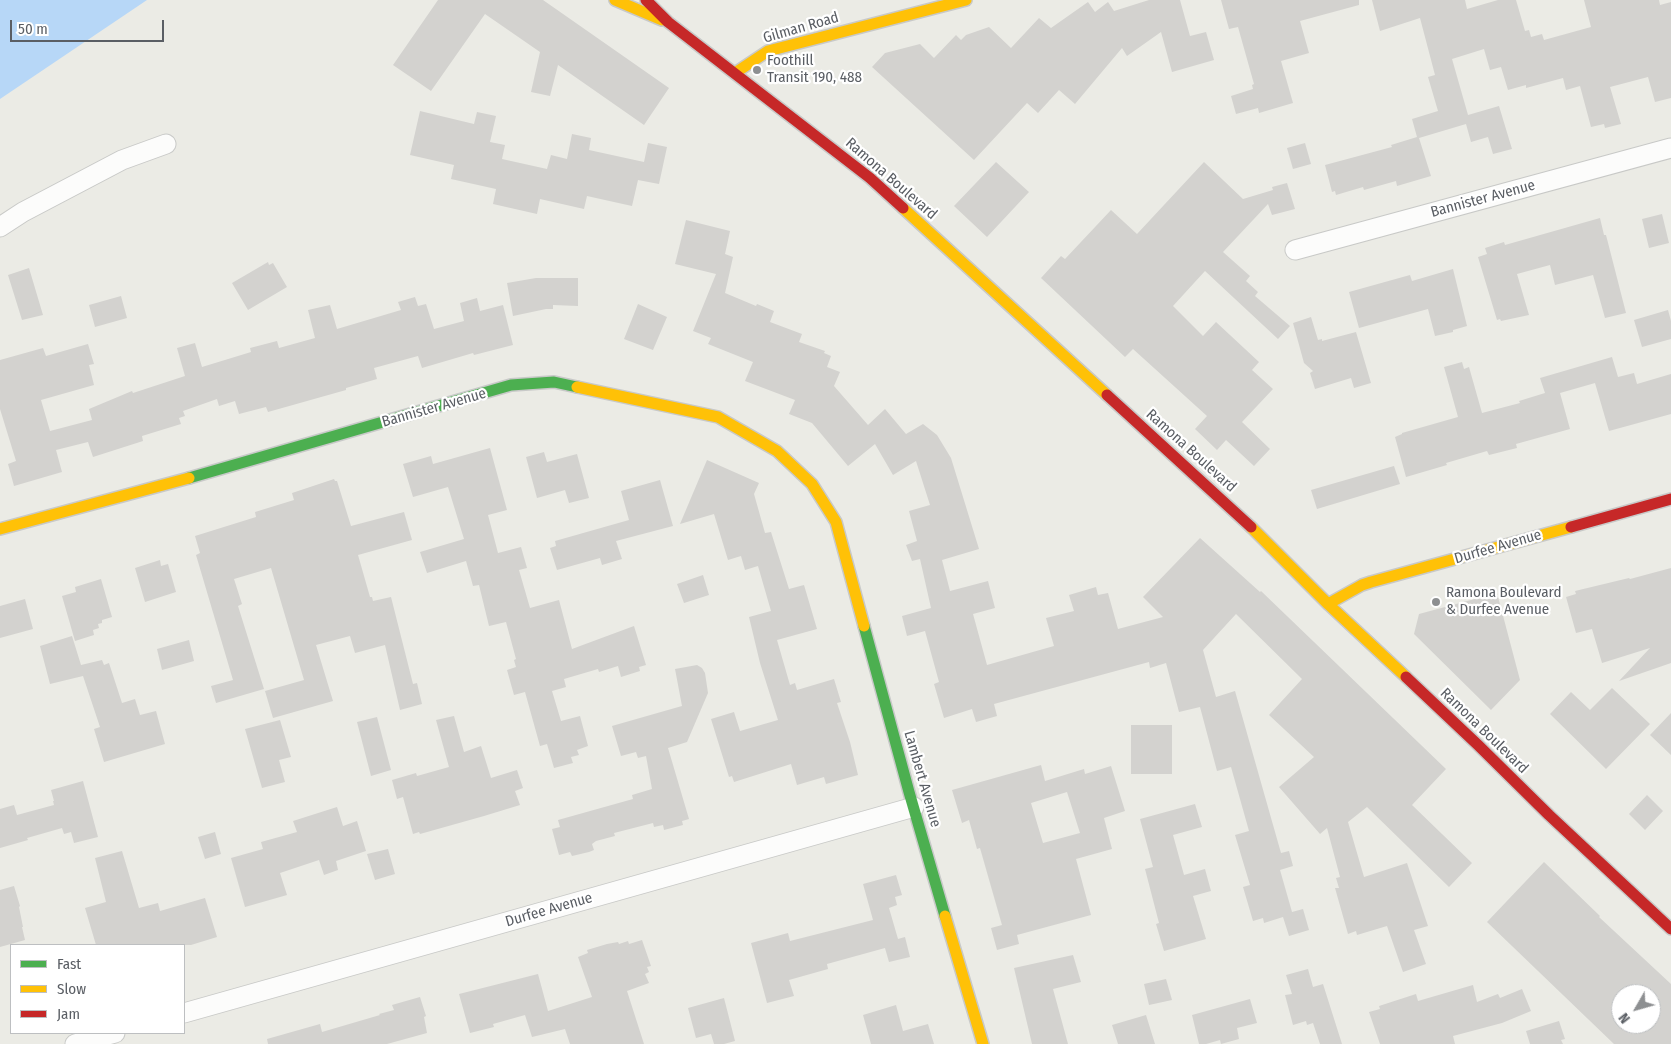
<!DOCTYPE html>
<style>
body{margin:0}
#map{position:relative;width:1671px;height:1044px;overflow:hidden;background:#ebebe5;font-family:"Fira Sans Condensed",sans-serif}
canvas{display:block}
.legend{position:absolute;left:10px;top:944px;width:175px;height:90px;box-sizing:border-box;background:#fff;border:1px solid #bdbfc1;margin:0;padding:6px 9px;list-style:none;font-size:15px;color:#5a5e64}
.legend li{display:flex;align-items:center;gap:10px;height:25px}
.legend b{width:25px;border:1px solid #bdbfc1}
.north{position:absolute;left:1611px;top:984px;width:50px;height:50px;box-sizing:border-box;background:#fff;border:1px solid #bdbfc1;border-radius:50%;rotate:232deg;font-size:14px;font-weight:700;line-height:20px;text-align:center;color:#5a5e64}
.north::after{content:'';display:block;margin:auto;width:18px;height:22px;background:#8d8f91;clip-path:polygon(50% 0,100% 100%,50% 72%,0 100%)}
.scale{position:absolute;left:10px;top:20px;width:154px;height:22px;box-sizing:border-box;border:2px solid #5a5e64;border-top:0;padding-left:6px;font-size:15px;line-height:18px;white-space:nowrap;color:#5a5e64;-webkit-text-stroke:4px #fff;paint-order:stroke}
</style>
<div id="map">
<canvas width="1671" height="1044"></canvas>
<ul class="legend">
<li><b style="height:6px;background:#4caf50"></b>Fast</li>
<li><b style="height:6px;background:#ffc107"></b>Slow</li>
<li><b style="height:6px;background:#c62828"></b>Jam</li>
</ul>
<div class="north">N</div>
<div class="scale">50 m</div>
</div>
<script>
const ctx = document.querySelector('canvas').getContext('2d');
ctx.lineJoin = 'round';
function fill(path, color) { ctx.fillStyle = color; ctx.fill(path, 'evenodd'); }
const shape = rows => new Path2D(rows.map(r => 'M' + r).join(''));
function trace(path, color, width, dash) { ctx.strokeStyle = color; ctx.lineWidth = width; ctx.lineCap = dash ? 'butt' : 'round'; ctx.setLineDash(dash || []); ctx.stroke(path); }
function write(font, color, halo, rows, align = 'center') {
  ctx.font = font + ' "Fira Sans Condensed",sans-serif'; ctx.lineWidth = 4.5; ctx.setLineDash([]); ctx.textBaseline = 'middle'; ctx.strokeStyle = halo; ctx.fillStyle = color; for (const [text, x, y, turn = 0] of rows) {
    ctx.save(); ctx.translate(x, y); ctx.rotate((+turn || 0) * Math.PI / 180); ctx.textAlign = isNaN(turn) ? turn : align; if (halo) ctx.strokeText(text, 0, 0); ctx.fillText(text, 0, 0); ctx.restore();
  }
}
fill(shape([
 [0,0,147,0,0,99]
]), '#b7d7f7');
fill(shape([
 [438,0,543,0,669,88,644,125,558,65,550,96,531,92,540,52,485,14,431,91,393,65],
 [1149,0,1180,0,1190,36,1206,32,1214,60,1172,72,1161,32,1127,56,1122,48,1075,104,1059,90,1038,113,1027,103,974,160,872,67,885,53,920,44,934,58,956,35,961,40,966,35,989,27,1011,48,1039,18,1051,28,1088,2,1095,12,1108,2,1114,11],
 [1221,0,1359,0,1359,5,1300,21,1309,53,1281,61,1293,103,1259,113,1258,108,1236,114,1231,96,1253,89,1252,85,1254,84,1238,27,1229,29],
 [1372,0,1465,0,1467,9,1498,0,1516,0,1525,31,1529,30,1531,37,1542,34,1544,40,1591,27,1584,0,1659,0,1660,5,1671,2,1671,98,1655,102,1648,77,1610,87,1621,124,1605,128,1604,124,1591,127,1580,86,1566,90,1563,78,1526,88,1526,85,1508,90,1501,67,1490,70,1484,49,1452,59,1468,115,1499,106,1512,149,1493,154,1488,137,1471,142,1466,124,1419,138,1431,176,1397,186,1396,181,1364,190,1363,187,1336,195,1335,191,1332,192,1325,165,1392,147,1391,145,1417,137,1412,119,1438,111,1428,77,1435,75,1420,18,1380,31],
 [420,111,474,124,477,112,496,116,490,142,505,145,502,159,547,169,551,155,567,159,572,134,591,138,589,150,644,162,648,143,667,147,659,184,638,180,632,206,587,196,584,209,540,199,537,214,493,204,496,189,451,179,454,165,410,155],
 [1305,143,1311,164,1293,169,1287,148],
 [996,162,1029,192,987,237,954,206],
 [1204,162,1243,199,1273,190,1272,187,1287,183,1295,209,1272,215,1268,204,1223,252,1250,276,1246,281,1258,292,1255,296,1290,326,1278,339,1205,271,1173,306,1203,336,1216,322,1259,362,1252,370,1273,389,1242,422,1270,449,1254,466,1226,440,1217,450,1195,429,1207,416,1133,349,1125,357,1041,278,1061,256,1065,259,1111,210,1137,234],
 [1662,214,1669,243,1649,248,1642,219],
 [1600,218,1604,235,1606,235,1626,313,1605,318,1593,275,1555,285,1550,265,1517,274,1529,315,1501,321,1500,319,1497,320,1478,257,1487,254,1485,248,1504,242,1505,245],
 [686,220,730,231,725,254,733,257,725,293,756,306,757,304,774,311,770,322,802,334,799,342,825,351,824,353,831,356,827,367,840,372,834,386,868,425,885,409,906,434,923,424,937,435,951,458,979,549,942,560,950,591,988,581,995,608,973,614,987,665,1054,646,1046,618,1074,611,1069,595,1096,587,1098,595,1108,593,1118,629,1163,617,1143,597,1200,538,1260,592,1261,591,1446,769,1412,805,1472,863,1449,887,1367,807,1348,822,1364,877,1407,863,1428,926,1414,930,1426,964,1403,972,1387,926,1357,935,1356,931,1348,934,1335,888,1339,888,1336,878,1340,877,1327,828,1320,834,1279,787,1314,757,1269,715,1302,679,1236,614,1203,650,1216,697,1235,691,1281,853,1289,851,1293,866,1280,870,1292,912,1303,909,1309,930,1289,936,1283,917,1264,923,1263,918,1253,921,1243,887,1250,885,1235,835,1249,831,1231,767,1217,771,1200,707,1179,712,1166,663,1150,668,1149,662,994,704,997,716,976,722,972,709,944,718,934,684,939,682,925,631,907,636,902,616,931,608,920,559,912,561,906,545,917,541,909,511,930,505,916,461,893,475,875,444,848,466,812,423,789,414,795,400,745,381,753,362,708,344,711,338,693,331,716,274,675,264],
 [268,262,269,265,273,263,287,287,248,310,232,283],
 [29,268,43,315,22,320,8,275],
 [1453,269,1467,326,1453,330,1453,332,1435,336,1428,309,1359,328,1349,292,1410,275,1412,281],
 [536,278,578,278,578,306,553,305,553,309,546,309,513,316,507,283],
 [121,296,127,318,95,327,89,305],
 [415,297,418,306,426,304,434,329,464,321,460,303,477,298,480,311,503,305,513,345,474,355,473,353,422,368,418,356,374,368,377,379,346,388,346,390,268,412,266,407,239,414,235,401,219,406,217,399,183,411,185,416,179,418,181,424,142,436,143,441,93,457,88,442,56,450,62,472,14,486,8,464,16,461,0,409,0,360,43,348,46,356,88,344,94,364,89,365,94,385,41,400,50,431,92,420,89,409,132,391,133,393,185,376,177,348,195,343,202,367,251,352,250,348,277,341,279,348,315,338,308,310,330,305,337,329,401,310,398,302],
 [638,304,667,317,653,350,624,339],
 [1668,310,1671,321,1671,339,1642,347,1634,320],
 [1311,317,1318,340,1322,339,1322,341,1356,332,1371,383,1354,388,1351,378,1315,389,1310,373,1313,371,1304,363,1293,323],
 [1612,357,1618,377,1634,373,1637,384,1671,374,1671,414,1609,431,1595,383,1560,393,1570,429,1516,444,1517,448,1489,455,1487,451,1446,463,1447,465,1406,477,1395,437,1402,434,1402,433,1458,417,1444,367,1462,362,1464,369,1469,367,1482,413,1520,403,1519,401,1545,393,1540,378],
 [490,448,507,510,488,515,498,553,521,547,527,568,519,570,530,608,559,600,572,649,634,626,646,665,639,667,640,671,621,677,618,666,599,672,598,669,564,679,566,687,552,691,561,721,580,716,588,746,577,750,579,755,571,757,573,763,554,768,547,744,540,746,525,692,514,695,507,670,516,667,514,660,516,659,506,622,489,626,479,585,473,586,466,561,427,573,420,552,464,539,448,487,413,497,403,464,431,456,433,464],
 [544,452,547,462,577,454,589,498,569,503,565,490,537,498,526,457],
 [707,460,759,483,754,494,765,533,771,532,789,589,804,585,817,629,777,640,790,685,795,683,797,690,834,679,841,702,837,703,850,742,858,775,826,784,824,777,797,785,791,764,734,782,732,776,729,777,711,719,734,712,740,731,778,720,760,663,749,617,771,611,758,566,745,570,741,556,728,560,714,514,680,524],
 [1394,466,1400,484,1317,509,1311,490],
 [334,479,335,481,337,481,351,526,404,512,412,540,358,555,370,597,372,597,373,601,391,597,413,684,417,683,422,704,400,710,385,645,355,653,350,636,316,645,333,701,273,718,265,691,304,680,271,568,234,579,242,604,238,606,264,689,216,703,211,686,233,680,196,555,200,553,195,536,256,517,255,512,294,500,292,493],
 [660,480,673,526,616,541,622,559,602,565,600,558,557,570,550,548,556,546,555,541,629,520,621,491],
 [160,560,161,566,168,564,176,592,145,602,135,568],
 [1671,568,1671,663,1619,681,1650,648,1602,663,1592,629,1576,633,1566,597,1576,594,1575,591,1629,578,1630,579],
 [703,575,709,595,684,603,677,584],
 [101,579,112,617,102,620,102,623,98,624,99,628,93,630,94,635,75,641,62,596,76,592,75,587],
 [1497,593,1520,680,1491,710,1414,634,1419,614],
 [25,599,33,629,0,638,0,606],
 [72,636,81,665,102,660,104,665,109,663,122,703,135,699,140,715,156,711,165,744,104,762,94,729,100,727,83,676,50,684,40,646],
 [189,640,194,661,162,670,157,649],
 [697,665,702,668,705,673,708,693,687,742,668,748,689,819,682,821,683,825,664,830,663,825,654,827,653,823,614,833,615,836,596,841,592,844,594,850,589,852,572,856,570,852,559,855,552,829,560,827,558,820,633,799,632,795,652,789,646,756,638,758,636,752,621,756,612,726,682,706,675,669],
 [1612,688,1650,724,1606,769,1550,714,1571,692,1590,710],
 [1671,713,1671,755,1650,735],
 [454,716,464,752,481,746,491,778,517,770,523,788,515,791,520,805,484,816,420,834,419,832,413,834,403,797,397,799,392,780,416,773,417,776,449,767,436,720],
 [377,717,391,770,371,776,357,722],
 [280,720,291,757,279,760,285,782,262,788,245,729],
 [1131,725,1172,725,1172,774,1131,774],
 [1041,765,1045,781,1084,769,1085,774,1111,766,1125,811,1104,818,1112,849,1076,859,1091,915,1017,935,1019,944,997,950,991,928,1002,925,980,848,977,849,969,820,962,823,952,790],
 [1067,792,1080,833,1043,843,1031,803],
 [83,781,98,837,74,843,71,832,64,834,62,828,27,838,28,840,0,848,0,809,14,805,17,815,54,805,53,801,54,801,51,790],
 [1647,795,1663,811,1645,830,1629,814],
 [1195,804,1202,827,1173,835,1184,875,1205,869,1211,891,1193,896,1206,939,1164,951,1156,924,1159,923,1145,869,1153,867,1140,819],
 [337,807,343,826,357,821,366,851,336,861,338,870,324,875,319,860,280,873,287,895,245,907,231,858,263,849,261,842,297,832,293,821],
 [215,832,221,854,205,859,198,837],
 [388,849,395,874,375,880,367,854],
 [122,851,139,908,158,903,160,911,205,898,217,937,191,945,96,945,85,908,106,902,95,858],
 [1544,862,1600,916,1599,917,1671,984,1671,1044,1614,1044,1487,922],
 [1621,994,1651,994,1651,1024,1621,1024],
 [896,875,902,895,895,897,897,905,889,908,898,939,905,937,910,957,889,962,885,948,827,964,828,969,789,980,794,996,767,1003,751,943,788,933,790,941,873,920,863,884],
 [14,886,20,906,19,907,23,927,22,927,25,940,0,947,0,890],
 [642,940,651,966,647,967,649,972,645,974,649,983,627,991,644,1044,570,1044,565,1029,532,1037,525,1015,493,1024,494,1027,470,1033,459,994,538,974,548,1011,592,997,578,957,588,953,587,950,607,944,618,942,619,944,628,941,629,944],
 [1073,955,1081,982,1053,989,1068,1044,1032,1044,1014,968],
 [1308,969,1313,987,1323,984,1342,1044,1320,1044,1313,1023,1307,1025,1306,1021,1293,1025,1285,995,1292,994,1286,975],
 [1166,979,1172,1000,1149,1005,1144,984],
 [1473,985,1477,1002,1498,994,1500,998,1522,989,1531,1011,1502,1023,1453,1036,1455,1044,1380,1044,1369,1012,1380,1009,1379,1006,1416,994,1418,1001],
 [420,997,426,1016,424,1017,427,1033,387,1044,268,1044,267,1039,320,1024,322,1032,380,1015,379,1014,394,1010,392,1005],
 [724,998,735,1041,724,1044,714,1044,711,1034,696,1038,688,1008],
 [1250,999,1257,1023,1237,1028,1239,1039,1221,1044,1220,1040,1206,1044,1199,1044,1192,1015],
 [896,1005,903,1031,928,1024,934,1044,871,1044,863,1015],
 [1146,1015,1155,1044,1118,1044,1112,1025],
 [1559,1021,1565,1039,1561,1040,1563,1044,1530,1044,1526,1031]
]), '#d3d2cf');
const street = shape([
 [0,227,23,212,122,160,166,144],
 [1295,250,1671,148],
 [184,1013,914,807],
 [75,1044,115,1033]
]);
const fast = shape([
 [189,478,511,385,554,382,577,387],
 [864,626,909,792,945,916]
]);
const slow = shape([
 [615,0,662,20],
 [735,73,768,51,966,0],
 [903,208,1107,395],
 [577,387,718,417,777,451,812,484,836,522,864,626],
 [1251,527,1328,604,1406,677],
 [0,529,189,478],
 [1328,604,1362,585,1371,582,1571,527],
 [945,916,983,1044]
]);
const jam = shape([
 [646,0,668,22,870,178,903,208],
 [1107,395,1251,527],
 [1571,527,1671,499],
 [1406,677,1478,745,1549,815,1671,929]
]);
trace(street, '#c8c9c7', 21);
trace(fast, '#c8c9c8', 14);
trace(slow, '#c8c9c8', 14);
trace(jam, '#c8c9c8', 14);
trace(street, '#fcfcfb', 19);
trace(fast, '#4caf50', 11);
trace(slow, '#ffc107', 11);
trace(jam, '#c62828', 11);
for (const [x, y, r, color] of [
 [757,70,5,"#8d8f91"],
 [1436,602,5,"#8d8f91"]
]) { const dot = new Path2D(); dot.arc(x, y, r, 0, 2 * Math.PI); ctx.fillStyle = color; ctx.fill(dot); trace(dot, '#fff', 2); }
write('15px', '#5a5e64', '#fff', [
 ["Gilman Road",801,28,-16],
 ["Ramona Boulevard",891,179,41],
 ["Bannister Avenue",1483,199,-15],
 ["Bannister Avenue",434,408,-16],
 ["Ramona Boulevard",1191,451,42],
 ["Durfee Avenue",1498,547,-16],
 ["Ramona Boulevard",1484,731,44],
 ["Lambert Avenue",922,779,74],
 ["Durfee Avenue",549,910,-16]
]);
write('15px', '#5a5e64', '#fff', [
 ["Foothill",767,61],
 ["Transit 190, 488",767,78],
 ["Ramona Boulevard",1446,593],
 ["& Durfee Avenue",1446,610]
], 'left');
</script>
